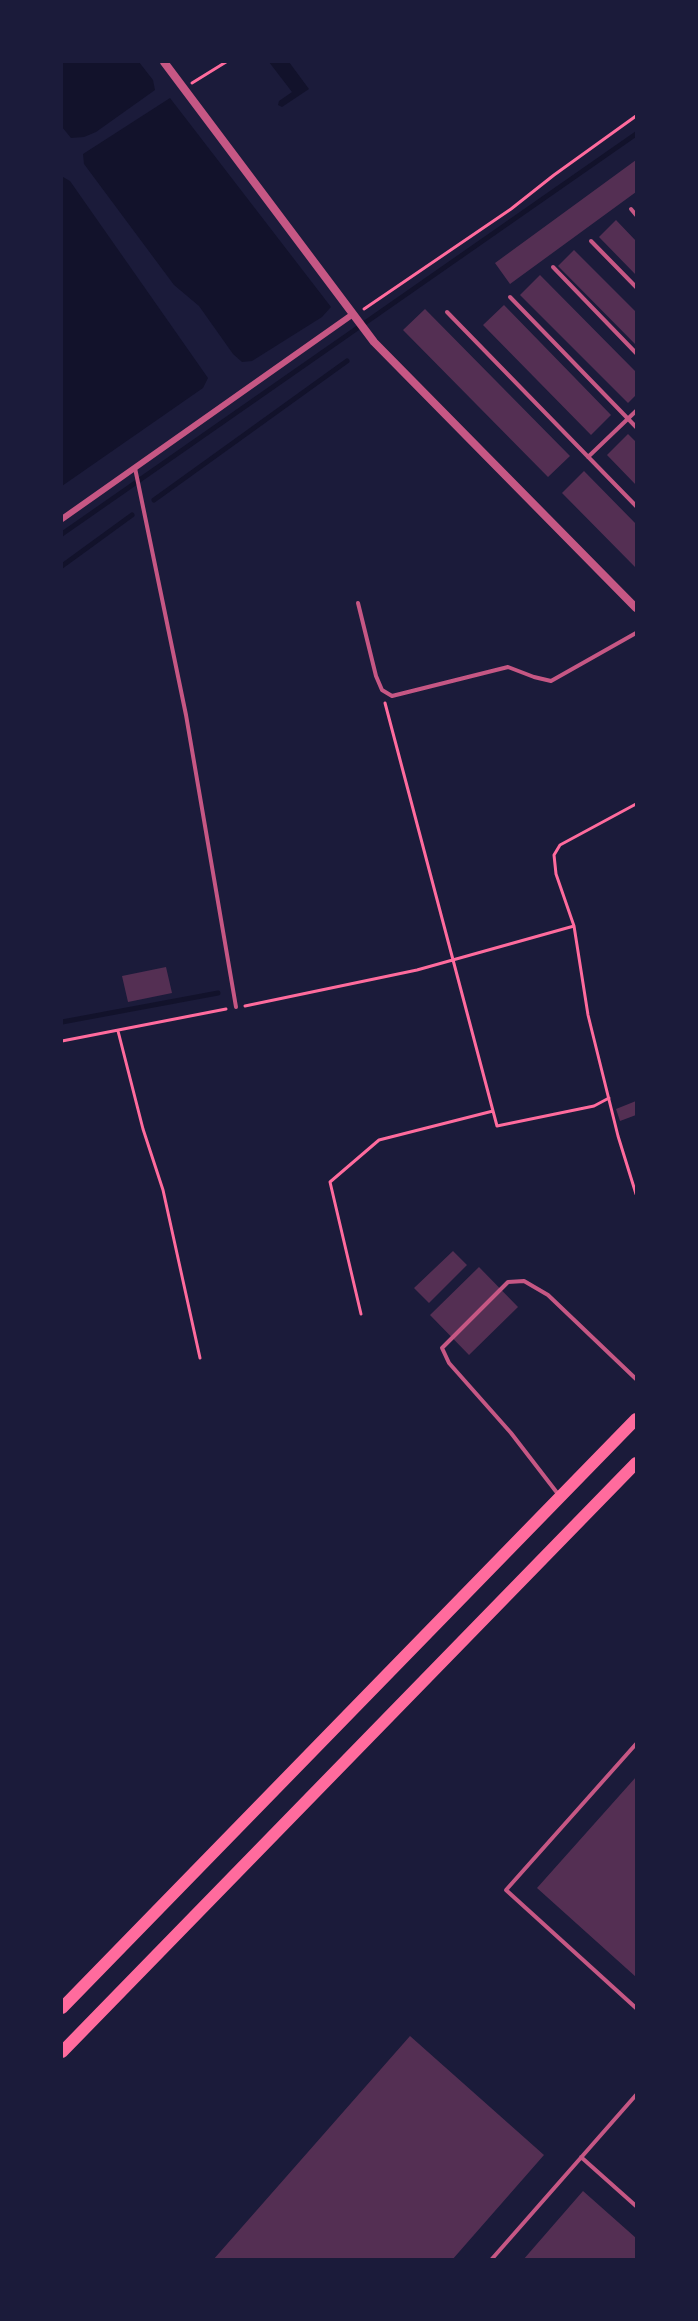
<!DOCTYPE html>
<style>
body{margin:0}
#map{position:relative;width:698px;height:2321px;overflow:hidden;background:#1b1b3a;font-family:"Varela Round",sans-serif}
canvas{display:block}
.frame{position:absolute;inset:0;border:63px solid #1b1b3a;pointer-events:none}
</style>
<div id="map">
<canvas width="698" height="2321"></canvas>
<div class="frame"></div>
</div>
<script>
const ctx = document.querySelector('canvas').getContext('2d');
ctx.lineJoin = 'round';
function fill(path, color) { ctx.fillStyle = color; ctx.fill(path, 'evenodd'); }
const shape = rows => new Path2D(rows.map(r => 'M' + r).join(''));
function trace(path, color, width, dash) { ctx.strokeStyle = color; ctx.lineWidth = width; ctx.lineCap = dash ? 'butt' : 'round'; ctx.setLineDash(dash || []); ctx.stroke(path); }
fill(shape([
 [62,62,139,62,153,80,155,90,96,132,84,137,71,138,62,127],
 [269,62,289,62,309,89,282,107,278,105,279,101,292,92],
 [170,98,331,307,322,317,252,361,242,362,233,354,199,306,174,285,84,164,83,154],
 [63,177,70,181,77,191,208,378,203,388,62,486]
]), '#12122b');
trace(shape([
 [154,500,347,361],
 [62,534,636,134],
 [62,566,132,515],
 [62,1022,218,993]
]), '#12122b', 5);
fill(shape([
 [636,160,636,192,510,284,495,263],
 [616,220,636,241,636,275,599,237],
 [574,250,636,312,636,345,558,266],
 [540,275,636,372,636,395,628,403,520,295],
 [504,305,611,415,591,435,483,325],
 [425,309,570,456,548,477,403,330],
 [628,434,636,442,636,485,607,455],
 [584,471,636,524,636,568,562,493],
 [166,967,172,993,128,1002,122,976],
 [636,1101,636,1115,620,1121,616,1109],
 [453,1251,467,1265,429,1303,414,1288],
 [479,1267,518,1307,469,1355,430,1315],
 [636,1777,636,1977,537,1888],
 [410,2036,544,2155,452,2260,213,2260],
 [583,2191,636,2238,636,2260,523,2260]
]), '#542f53');
trace(shape([
 [192,83,226,62],
 [364,309,511,209,554,175,636,116],
 [385,703,497,1126,594,1106,609,1098],
 [574,926,588,1015,618,1136,636,1194],
 [245,1006,417,970,574,926,556,874,554,855,560,845,636,804],
 [118,1031,143,1129,163,1190,200,1358],
 [62,1041,226,1009],
 [361,1314,330,1182,379,1140,493,1111]
]), '#ff6b9d', 3);
trace(shape([
 [631,209,636,215],
 [591,241,636,287],
 [553,267,636,353],
 [510,297,636,427],
 [447,312,636,506],
 [588,457,636,411],
 [135,468,186,715,236,1007],
 [358,603,376,676,382,690,392,696,508,667,534,677,551,681,636,633],
 [558,1494,511,1433,449,1363,442,1348,508,1282,524,1281,548,1295,636,1379],
 [636,1744,506,1890,636,2008],
 [581,2157,636,2206],
 [491,2260,636,2095]
]), '#c65784', 4);
trace(shape([
 [62,519,353,314]
]), '#c65784', 6);
trace(shape([
 [164,62,374,342,636,608]
]), '#c65784', 8);
trace(shape([
 [62,2008,636,1419],
 [62,2052,636,1463]
]), '#ff6b9d', 12);
</script>
